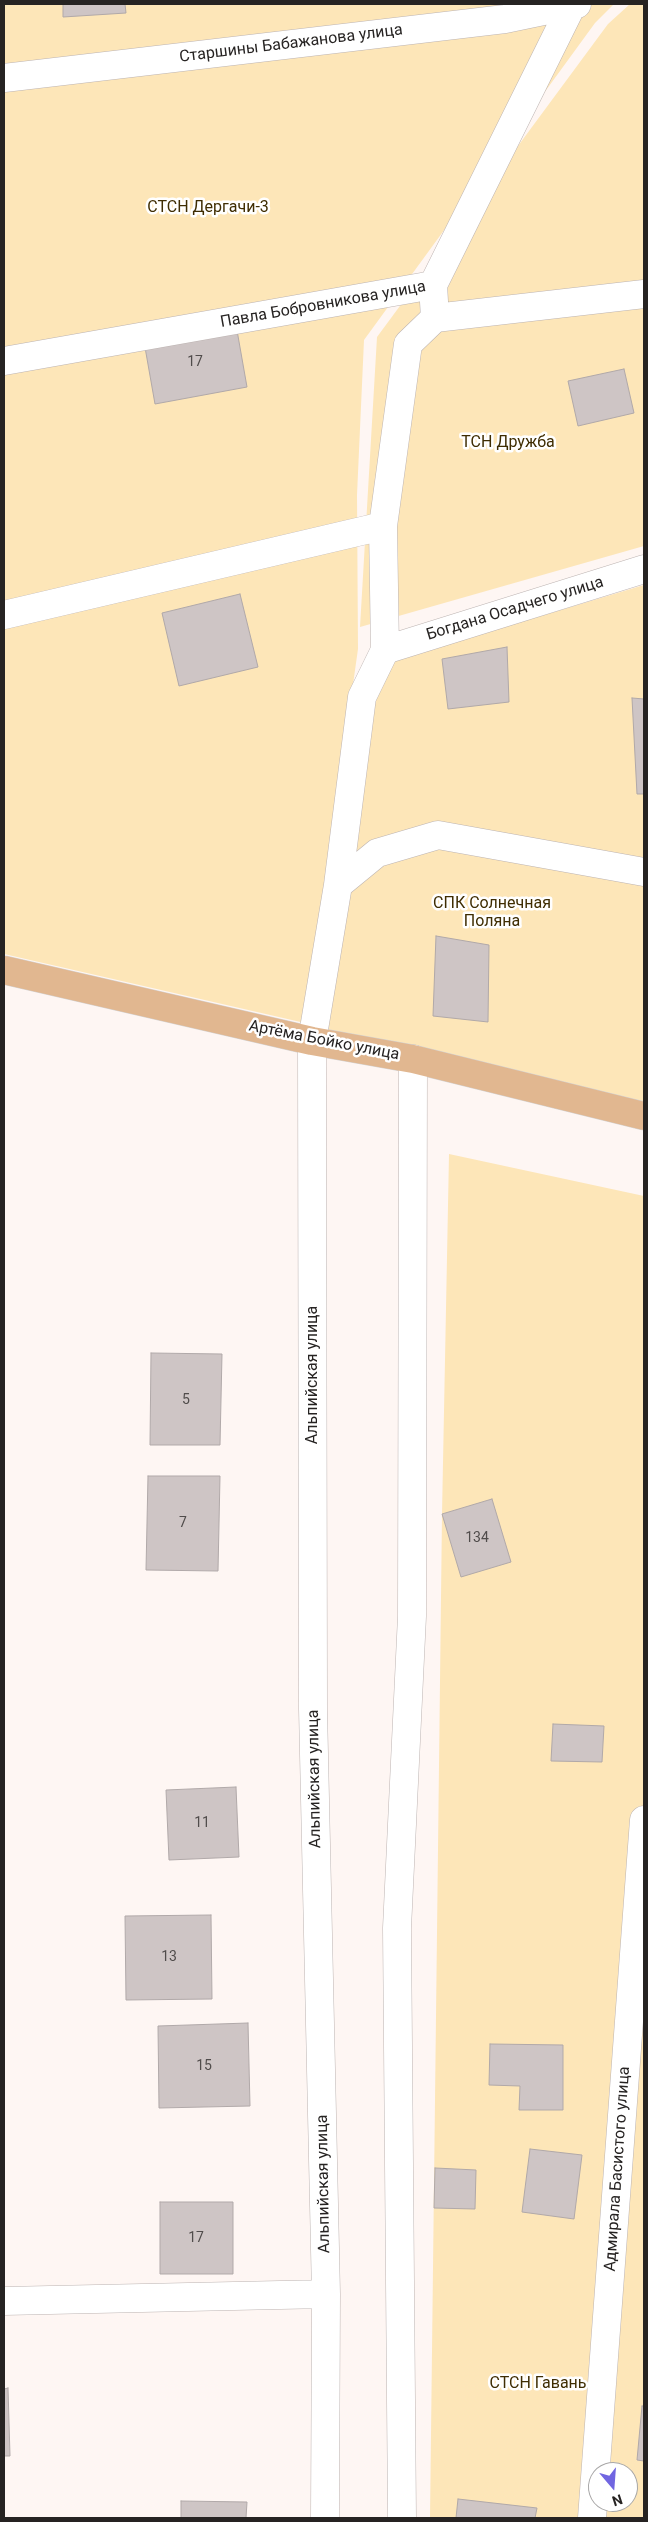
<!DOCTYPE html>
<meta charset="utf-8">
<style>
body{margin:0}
#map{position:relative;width:648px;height:2522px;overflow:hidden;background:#fef6f3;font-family:Roboto,sans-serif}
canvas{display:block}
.frame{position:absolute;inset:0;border:5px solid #262322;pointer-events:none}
.north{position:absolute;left:588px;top:2462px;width:50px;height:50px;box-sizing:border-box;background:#fff;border:1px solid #a8a7a7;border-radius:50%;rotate:162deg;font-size:14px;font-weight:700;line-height:20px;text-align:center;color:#262322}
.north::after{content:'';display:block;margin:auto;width:18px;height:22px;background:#7166e1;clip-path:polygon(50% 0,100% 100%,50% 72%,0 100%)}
</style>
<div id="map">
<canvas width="648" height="2522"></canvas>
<div class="frame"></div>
<div class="north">N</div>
</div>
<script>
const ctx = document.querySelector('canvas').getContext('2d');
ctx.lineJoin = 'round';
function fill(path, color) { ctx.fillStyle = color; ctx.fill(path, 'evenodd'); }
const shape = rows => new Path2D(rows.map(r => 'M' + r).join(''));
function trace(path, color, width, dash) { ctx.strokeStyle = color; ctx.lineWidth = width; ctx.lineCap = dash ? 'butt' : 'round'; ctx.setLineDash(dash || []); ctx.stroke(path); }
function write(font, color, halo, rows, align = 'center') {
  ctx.font = font + ' Roboto,sans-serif'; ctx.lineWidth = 5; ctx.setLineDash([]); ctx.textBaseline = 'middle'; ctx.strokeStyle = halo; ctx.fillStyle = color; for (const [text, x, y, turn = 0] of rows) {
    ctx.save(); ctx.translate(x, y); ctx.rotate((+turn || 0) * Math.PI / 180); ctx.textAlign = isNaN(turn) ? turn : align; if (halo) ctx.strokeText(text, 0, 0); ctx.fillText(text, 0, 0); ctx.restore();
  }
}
fill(shape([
 [4,4,614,4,595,23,364,340,357,495,358,649,305,1023,4,954],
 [630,4,644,4,644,546,360,627,377,337,608,24],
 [644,585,644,1106,321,1030,369,698,394,660],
 [449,1154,644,1196,644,2518,430,2518,442,1514],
 [598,2472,628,2472,628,2502,598,2502]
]), '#fde6b8');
const building = shape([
 [63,4,125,4,126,13,63,17,63,4],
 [235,319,247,387,155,404,143,336,235,319],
 [624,369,634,413,578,426,568,381,624,369],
 [240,594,258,667,179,686,162,613,240,594],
 [507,647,509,702,448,709,442,659,507,647],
 [632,698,644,699,644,794,637,794,632,698],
 [436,936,489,945,488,1022,433,1016,436,936],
 [151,1353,222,1354,220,1445,150,1445,151,1353],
 [148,1476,220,1476,218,1571,146,1570,148,1476],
 [492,1499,511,1562,461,1577,442,1514,492,1499],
 [553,1724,604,1726,602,1762,551,1761,553,1724],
 [236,1787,239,1857,169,1860,166,1790,236,1787],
 [211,1915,212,1999,126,2000,125,1916,211,1915],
 [248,2023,250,2106,159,2108,158,2026,248,2023],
 [490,2044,563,2045,563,2110,519,2110,520,2086,489,2085,490,2044],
 [530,2149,582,2155,574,2219,522,2212,530,2149],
 [435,2168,476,2170,475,2209,434,2208,435,2168],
 [160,2202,233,2202,233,2274,160,2274,160,2202],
 [8,2388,10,2456,4,2456,4,2389,8,2388],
 [642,2406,644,2406,644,2461,637,2460,642,2406],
 [458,2499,537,2508,535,2518,456,2518,458,2499],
 [181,2501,247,2502,246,2518,181,2518,181,2501]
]);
fill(building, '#cec5c5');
trace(building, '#b1a9a9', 1);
const minor = shape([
 [4,78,505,19,577,4],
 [433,285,572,5],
 [433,285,435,318,644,294],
 [4,361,433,285],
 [383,526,408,344,435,318],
 [4,615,383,526,385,650,362,697,338,885,312,1041,313,1709,326,2294,325,2518],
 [385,650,644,569],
 [338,885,377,853,438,835,644,872],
 [4,2301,326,2294],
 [402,2518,397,1928,412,1616,413,1059],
 [592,2518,644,1820]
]);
const major = shape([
 [4,970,312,1041,413,1059,644,1116]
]);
trace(minor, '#bdb4b2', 29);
trace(major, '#d4d3d3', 29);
trace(minor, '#fff', 28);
trace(major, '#e1b790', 28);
write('14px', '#504c4b', null, [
 ["17",195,362],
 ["5",186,1400],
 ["7",183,1523],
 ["134",477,1538],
 ["11",202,1823],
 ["13",169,1957],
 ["15",204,2066],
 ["17",196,2238]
]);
write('16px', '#262322', '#fff', [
 ["Старшины Бабажанова улица",291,44,-7],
 ["Павла Бобровникова улица",323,305,-10],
 ["Богдана Осадчего улица",515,609,-17],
 ["Артёма Бойко улица",324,1041,11],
 ["Альпийская улица",313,1375,-90],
 ["Альпийская улица",315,1779,-91],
 ["Адмирала Басистого улица",618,2169,-86],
 ["Альпийская улица",324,2184,-91]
]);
write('16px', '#3f2d02', '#fff', [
 ["СТСН Дергачи-3",208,208],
 ["ТСН Дружба",508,443],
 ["СПК Солнечная",492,904],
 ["Поляна",492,922],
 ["СТСН Гавань",538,2384]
]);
</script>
